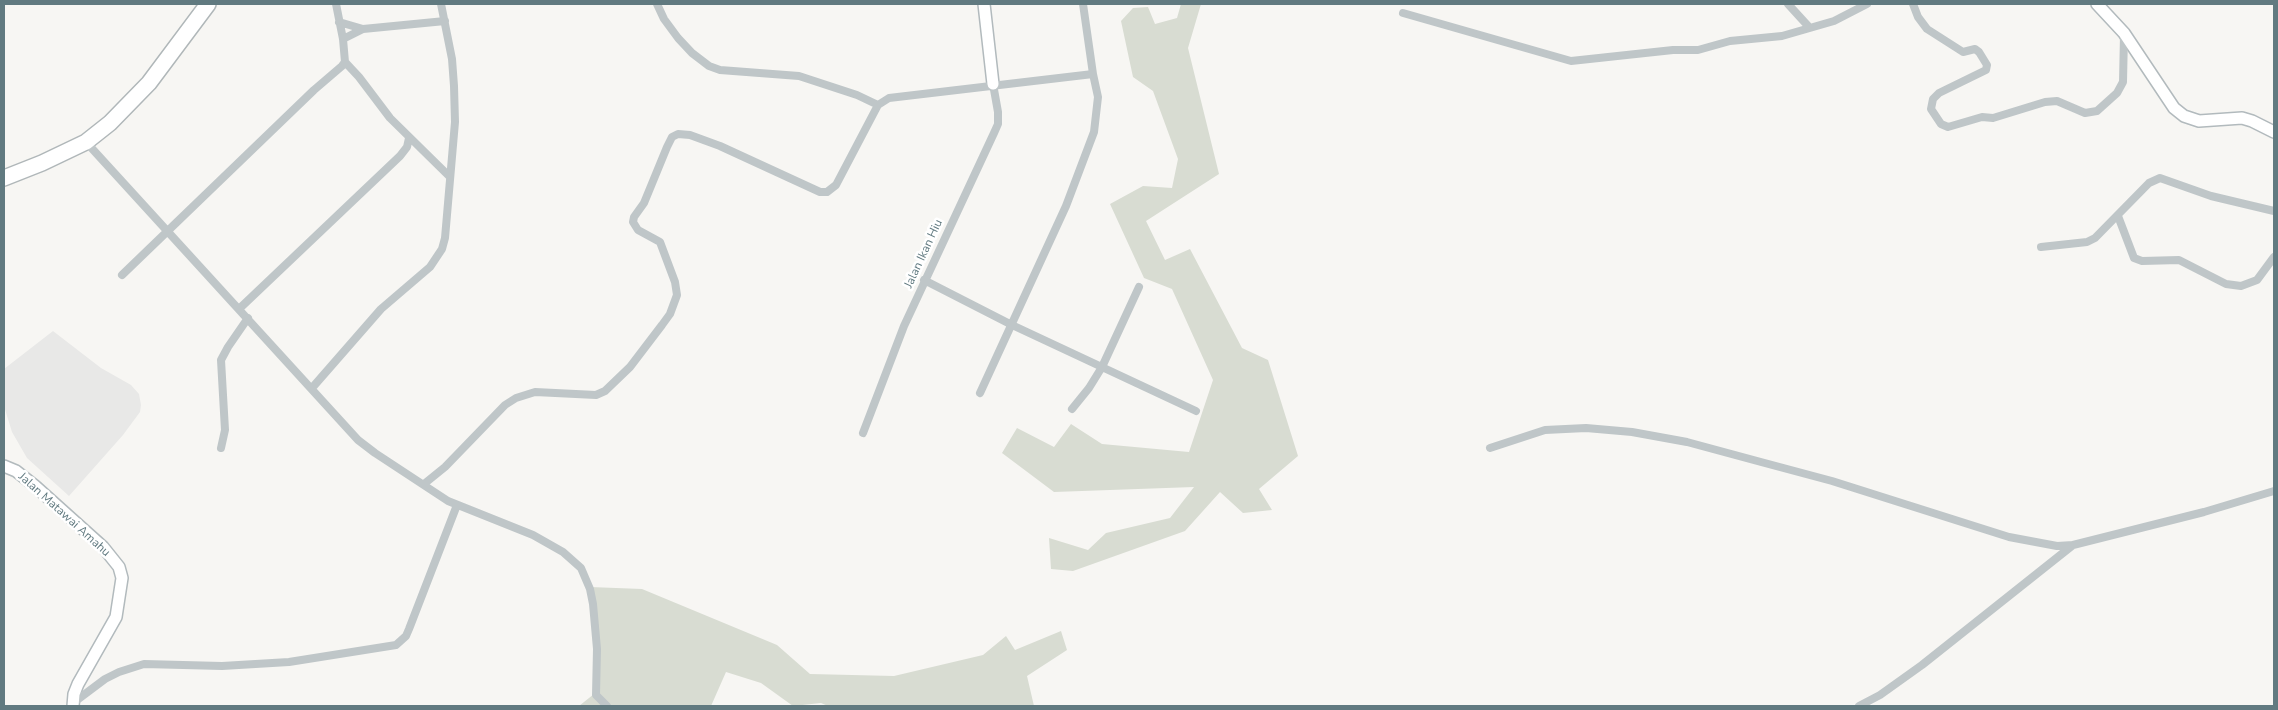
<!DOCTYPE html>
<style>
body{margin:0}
#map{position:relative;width:2278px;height:710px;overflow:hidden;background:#f7f6f3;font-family:"Nunito Sans",sans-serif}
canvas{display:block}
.frame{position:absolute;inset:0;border:5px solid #617a80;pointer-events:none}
</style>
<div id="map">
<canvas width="2278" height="710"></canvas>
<div class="frame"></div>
</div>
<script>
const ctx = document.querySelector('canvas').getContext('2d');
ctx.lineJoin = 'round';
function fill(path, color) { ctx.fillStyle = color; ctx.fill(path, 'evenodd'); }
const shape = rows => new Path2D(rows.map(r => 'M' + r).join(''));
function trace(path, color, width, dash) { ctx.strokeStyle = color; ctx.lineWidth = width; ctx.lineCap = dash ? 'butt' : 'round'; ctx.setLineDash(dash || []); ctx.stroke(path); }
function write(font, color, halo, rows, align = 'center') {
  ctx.font = font + ' "Nunito Sans",sans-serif'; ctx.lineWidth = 5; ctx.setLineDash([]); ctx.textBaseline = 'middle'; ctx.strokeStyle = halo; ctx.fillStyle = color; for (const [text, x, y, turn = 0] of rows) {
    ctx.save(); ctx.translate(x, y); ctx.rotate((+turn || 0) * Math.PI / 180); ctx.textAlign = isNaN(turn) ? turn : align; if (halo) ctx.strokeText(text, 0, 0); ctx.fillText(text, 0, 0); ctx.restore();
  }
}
fill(shape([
 [53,331,101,368,131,385,139,394,141,405,140,412,123,435,69,496,27,458,12,432,4,406,4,369]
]), '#e8e8e7');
fill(shape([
 [1181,4,1201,4,1188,48,1219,174,1146,221,1165,260,1190,249,1242,348,1268,360,1298,456,1259,489,1272,510,1243,513,1220,492,1185,531,1073,571,1051,569,1049,538,1088,550,1106,533,1170,518,1194,487,1054,492,1002,453,1017,428,1054,447,1071,424,1102,444,1189,452,1213,380,1172,289,1144,278,1110,204,1143,186,1172,188,1178,159,1153,91,1133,77,1121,21,1133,8,1148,7,1155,24,1177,18],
 [590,587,642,589,777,645,810,674,894,676,983,655,1006,636,1015,650,1061,631,1067,650,1027,676,1034,706,828,706,821,703,793,706,761,683,726,672,711,706,614,706,610,705,610,706,579,706,599,690]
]), '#d8dcd2');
const secondary = shape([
 [984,4,993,84],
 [2097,4,2124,33,2174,108,2184,116,2199,121,2242,118,2252,121,2274,132],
 [4,466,16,471,35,486,103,547,119,567,122,578,116,617,78,684,74,694,73,706]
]);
const highway = shape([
 [4,178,42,163,86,142,110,123,149,83,208,4]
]);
trace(secondary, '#b2babd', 14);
trace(highway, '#b0b7b9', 18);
trace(shape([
 [657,4,664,19,678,38,692,53,709,66,720,70,799,76,857,95,878,105],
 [1788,4,1809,27],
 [1913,4,1918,17,1927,29,1963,52,1975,49,1979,52,1987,65,1986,70,1939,93,1933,99,1931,109,1941,124,1948,127,1982,117,1993,118,2045,102,2057,101,2085,113,2097,111,2117,93,2123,82,2124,35],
 [1403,13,1571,61,1673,50,1698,50,1730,41,1782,36,1834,21,1867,4],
 [339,22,363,29],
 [343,39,363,29,445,21],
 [345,62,359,77,390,118,450,177],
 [86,142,358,440,375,453,448,501,533,535,563,552,581,568,590,589,593,604,597,649,596,695,607,706],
 [2118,216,2134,258,2142,261,2179,260,2226,284,2241,286,2257,280,2274,257],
 [2041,247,2087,242,2095,238,2149,183,2160,178,2211,196,2274,211],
 [122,275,314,90,342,66,345,62,343,39,336,4],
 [924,280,1012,325,1196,411],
 [239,309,400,156,407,147,409,138],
 [312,388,381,309,430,267,442,249,445,238,455,122,454,86,452,59,441,4],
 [980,393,1066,206,1094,132,1098,97,1093,74,1083,4],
 [1072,409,1089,388,1102,367,1139,287],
 [863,433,904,326,994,133,998,124,998,112,993,84],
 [221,448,225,430,221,360,228,347,248,318],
 [1490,448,1545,430,1586,428,1632,432,1687,442,1761,462,1832,481,2009,537,2057,546,2073,545,2204,512,2274,491],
 [424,484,445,467,505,405,516,398,535,392,596,395,605,391,630,367,662,325,670,314,677,295,675,282,660,242,638,230,633,222,634,217,644,203,667,147,672,137,678,134,690,135,720,146,820,192,827,192,836,185,878,105,889,98,1093,74],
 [73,703,105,679,119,672,144,664,222,666,289,662,396,645,406,636,409,629,457,505],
 [1859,706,1880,695,1922,665,2073,545]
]), '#bfc6c8', 8);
trace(secondary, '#fff', 11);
trace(highway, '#fff', 15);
write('12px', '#617a80', '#fff', [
 ["Jalan Ikan Hiu",924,254,-65],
 ["Jalan Matawai Amahu",64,515,42]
]);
</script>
